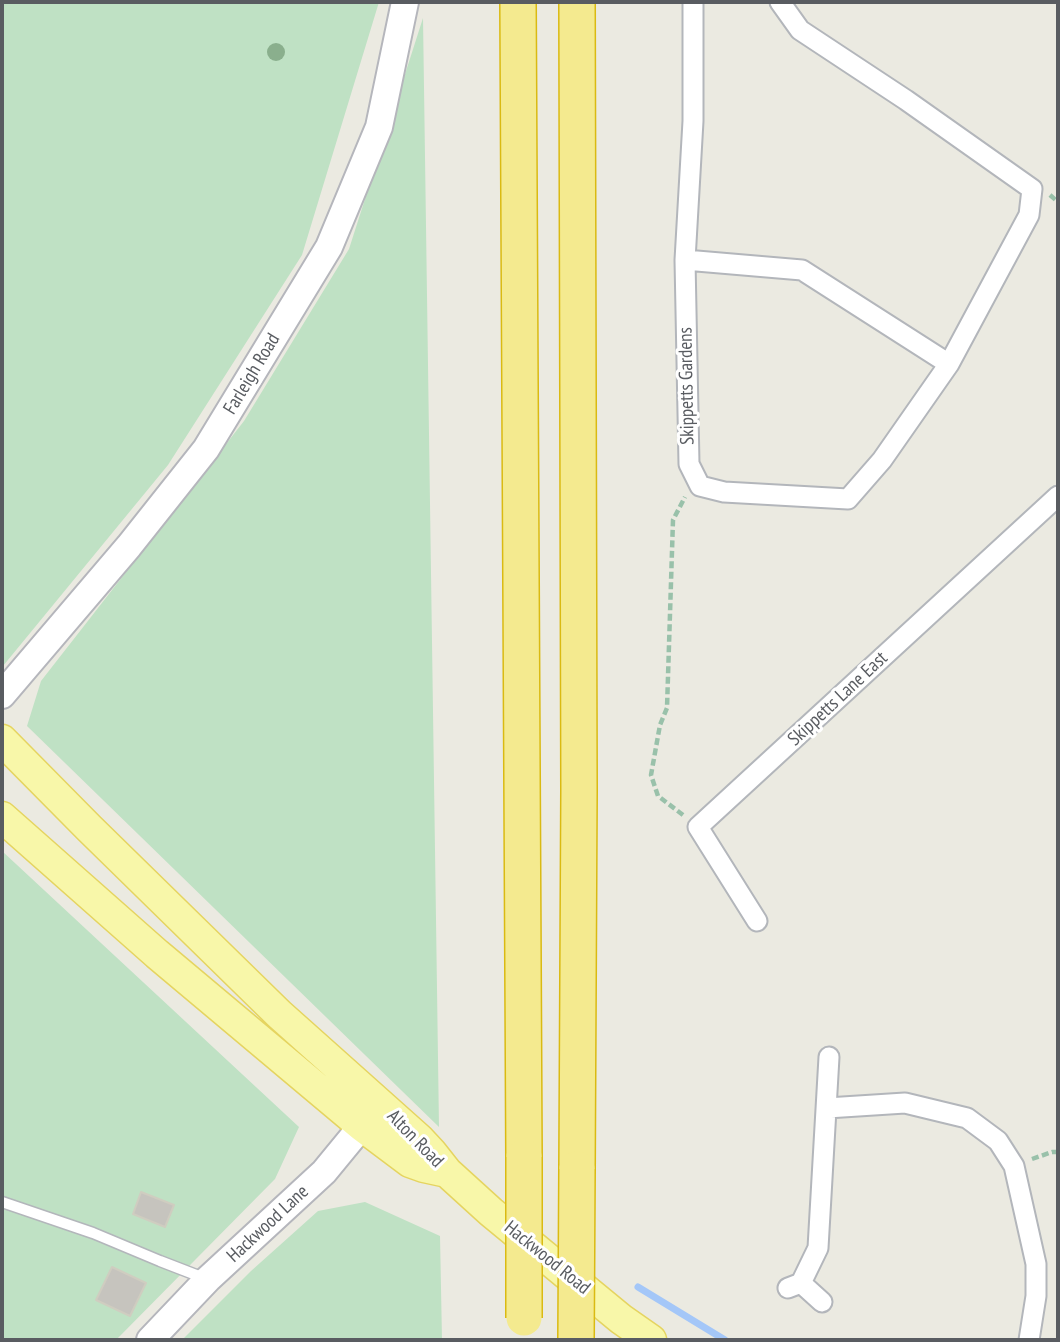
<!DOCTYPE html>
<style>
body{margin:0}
#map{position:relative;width:1060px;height:1342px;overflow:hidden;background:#ebeae1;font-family:"PT Sans Narrow",sans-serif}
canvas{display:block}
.frame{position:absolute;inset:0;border:4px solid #595c61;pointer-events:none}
</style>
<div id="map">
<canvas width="1060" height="1342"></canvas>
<div class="frame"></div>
</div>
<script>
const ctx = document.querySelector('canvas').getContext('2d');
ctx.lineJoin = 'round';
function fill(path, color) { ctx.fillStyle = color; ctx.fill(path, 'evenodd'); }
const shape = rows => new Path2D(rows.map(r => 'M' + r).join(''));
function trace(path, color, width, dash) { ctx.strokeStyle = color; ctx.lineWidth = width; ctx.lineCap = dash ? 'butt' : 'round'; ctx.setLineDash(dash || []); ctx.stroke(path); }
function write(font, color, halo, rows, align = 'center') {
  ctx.font = font + ' "PT Sans Narrow",sans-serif'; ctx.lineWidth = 6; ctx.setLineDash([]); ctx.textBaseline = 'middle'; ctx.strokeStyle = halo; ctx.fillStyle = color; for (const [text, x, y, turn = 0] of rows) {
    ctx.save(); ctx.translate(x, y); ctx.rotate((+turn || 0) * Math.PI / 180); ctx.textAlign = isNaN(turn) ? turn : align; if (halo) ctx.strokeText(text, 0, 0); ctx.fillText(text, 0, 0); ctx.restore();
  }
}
fill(shape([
 [2,2,379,2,302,255,168,465,3,666,2,664],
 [423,18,439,1127,27,726,41,681,244,421,349,249],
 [2,851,299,1127,275,1179,116,1340,2,1340],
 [365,1202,440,1236,442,1340,182,1340,251,1271,318,1211]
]), '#bfe1c4');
trace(shape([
 [638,1287,725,1340]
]), '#a4c7f8', 7);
const building = shape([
 [141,1192,174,1205,165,1227,133,1214,141,1192],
 [112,1267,146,1283,130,1316,96,1300,112,1267]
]);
fill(building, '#c6c4be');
trace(building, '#cfcdc0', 2);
const lane = shape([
 [2,1202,93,1233,160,1261,204,1278]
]);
const street = shape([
 [693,2,693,121,685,260,689,464,700,486,724,492,848,499,882,460,949,364,1029,215,1032,189,906,100,800,30,780,2],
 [685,260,802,270,949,364],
 [757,921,698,827,1058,496],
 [827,1108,905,1103,967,1118,998,1141,1014,1166,1036,1264,1036,1296,1029,1340],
 [801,1283,818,1248,829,1057],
 [788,1288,801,1283,822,1302]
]);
const secondary = shape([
 [2,695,129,546,206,449,329,247,379,127,405,2],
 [150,1340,208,1279,324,1172,375,1110]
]);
const primary = shape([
 [2,740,89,828,279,1014,419,1139,432,1153,447,1172,491,1212,621,1319,651,1340],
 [2,817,157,954,362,1126,410,1162,424,1167,447,1172]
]);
const highway = shape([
 [518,2,524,1157],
 [577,1169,579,791,577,2]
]);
trace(lane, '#b3b6bb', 13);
trace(street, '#b3b6bb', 23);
trace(secondary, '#b5b6bc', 30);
trace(primary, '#e5d460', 33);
trace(highway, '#daba12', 38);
trace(shape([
 [1050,195,1058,202],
 [683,815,658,796,651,775,660,725,667,708,673,520,685,497],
 [1032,1159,1052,1152,1058,1152]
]), '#99c1aa', 4.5, [7, 3.5]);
trace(lane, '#fff', 10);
trace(street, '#fff', 19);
trace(secondary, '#fff', 26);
trace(primary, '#f8f7a9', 30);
trace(highway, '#f4ea8f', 35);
const highwayBridge = shape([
 [524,1157,524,1318],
 [576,1340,577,1169]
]);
trace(highwayBridge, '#daba12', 38, []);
trace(highwayBridge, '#f4ea8f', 35);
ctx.fillStyle = '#8aaf8d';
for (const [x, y] of [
 [276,52]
]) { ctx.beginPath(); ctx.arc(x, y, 9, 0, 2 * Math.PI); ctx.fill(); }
write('19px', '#595c61', '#fff', [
 ["Farleigh Road",252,374,-59],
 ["Skippetts Gardens",687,386,-91],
 ["Skippetts Lane East",838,699,-43],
 ["Alton Road",415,1139,46],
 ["Hackwood Lane",268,1224,-43],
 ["Hackwood Road",547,1258,39]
]);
</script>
